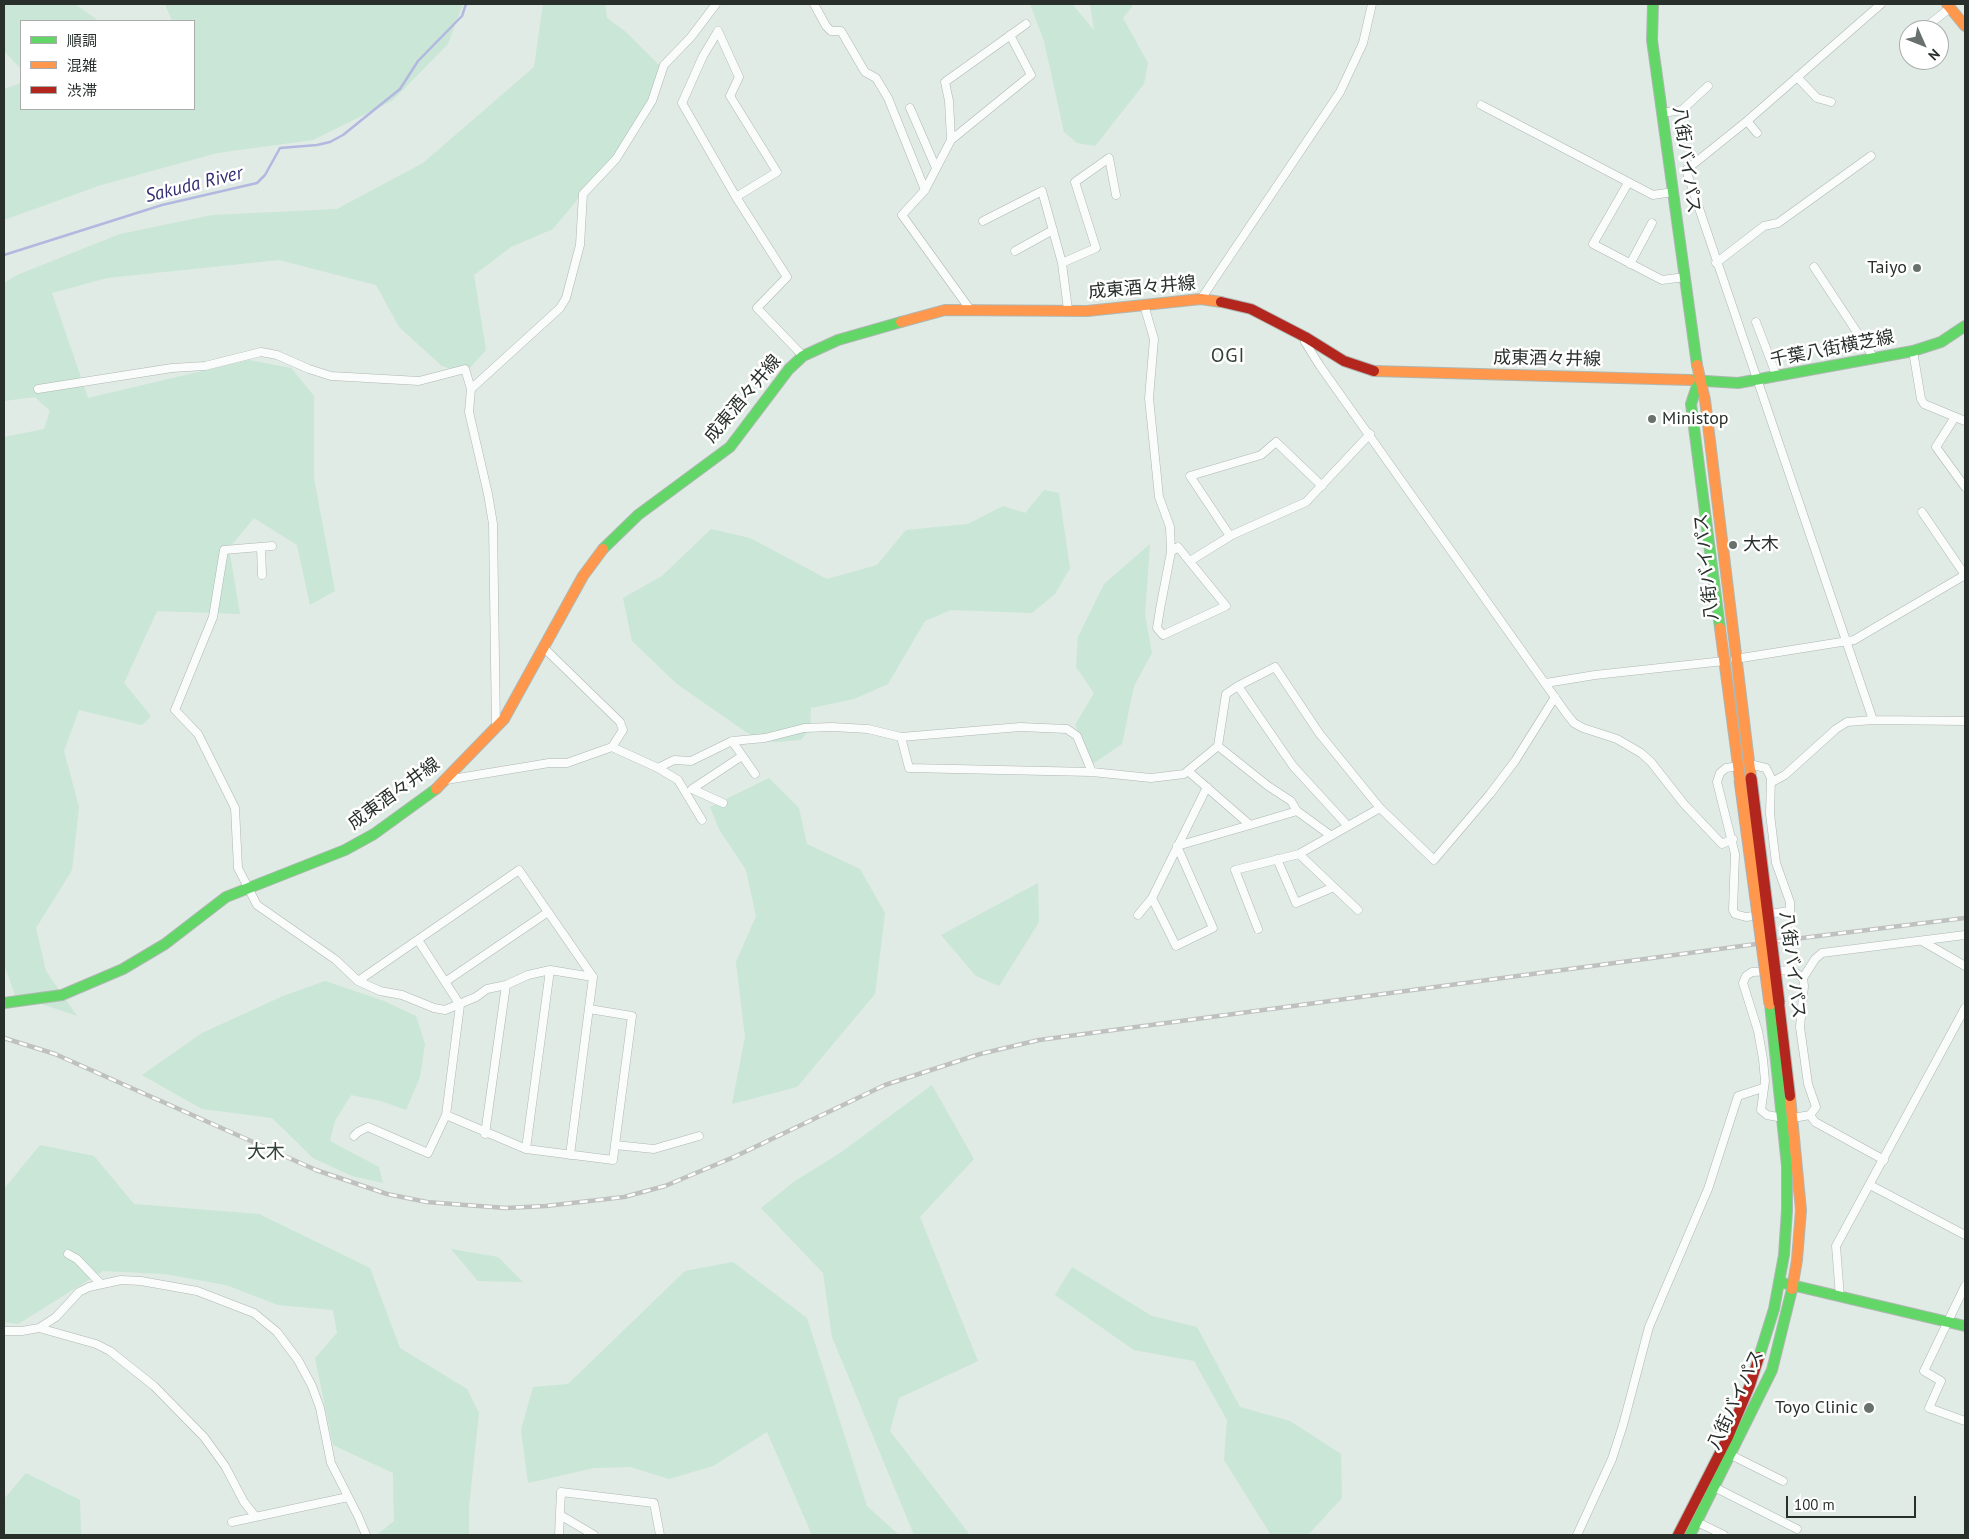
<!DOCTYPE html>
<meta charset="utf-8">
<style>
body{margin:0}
#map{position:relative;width:1969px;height:1539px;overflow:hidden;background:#e0ebe5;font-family:"PT Sans","Noto Sans JP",sans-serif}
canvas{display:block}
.frame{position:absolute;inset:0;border:5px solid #29302c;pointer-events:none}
.legend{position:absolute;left:20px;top:20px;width:175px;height:90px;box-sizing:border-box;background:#fff;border:1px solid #a9acab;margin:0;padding:6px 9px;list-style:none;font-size:15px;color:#29302c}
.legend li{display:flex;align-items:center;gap:10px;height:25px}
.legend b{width:25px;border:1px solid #a9acab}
.north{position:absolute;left:1899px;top:20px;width:50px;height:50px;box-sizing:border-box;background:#fff;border:1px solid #a9acab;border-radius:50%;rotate:134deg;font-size:14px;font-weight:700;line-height:20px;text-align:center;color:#29302c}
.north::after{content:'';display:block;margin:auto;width:18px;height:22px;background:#69716d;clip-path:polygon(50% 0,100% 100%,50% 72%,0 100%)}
.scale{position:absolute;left:1786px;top:1496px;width:130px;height:22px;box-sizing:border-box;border:2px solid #29302c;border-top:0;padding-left:6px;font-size:15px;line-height:18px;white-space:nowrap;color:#29302c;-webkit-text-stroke:4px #fff;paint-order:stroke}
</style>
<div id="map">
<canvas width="1969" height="1539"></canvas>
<div class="frame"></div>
<ul class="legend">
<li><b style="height:6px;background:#63d668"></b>順調</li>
<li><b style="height:6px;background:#ff974d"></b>混雑</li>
<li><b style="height:6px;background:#b3261e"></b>渋滞</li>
</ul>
<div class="north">N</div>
<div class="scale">100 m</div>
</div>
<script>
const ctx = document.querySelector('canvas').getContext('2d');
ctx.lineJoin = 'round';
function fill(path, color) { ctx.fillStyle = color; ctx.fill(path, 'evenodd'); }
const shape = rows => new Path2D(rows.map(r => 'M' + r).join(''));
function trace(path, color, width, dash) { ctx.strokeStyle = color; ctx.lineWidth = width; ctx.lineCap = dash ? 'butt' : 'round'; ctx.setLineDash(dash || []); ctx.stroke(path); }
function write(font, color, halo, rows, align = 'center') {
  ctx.font = font + ' "PT Sans","Noto Sans JP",sans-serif'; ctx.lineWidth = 5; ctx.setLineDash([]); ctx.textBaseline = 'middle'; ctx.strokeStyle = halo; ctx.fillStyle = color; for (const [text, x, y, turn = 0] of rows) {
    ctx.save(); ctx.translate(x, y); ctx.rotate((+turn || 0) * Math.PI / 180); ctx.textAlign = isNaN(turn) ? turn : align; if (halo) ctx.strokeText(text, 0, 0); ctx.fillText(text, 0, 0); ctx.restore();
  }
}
fill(shape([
 [4,4,75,4,99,21,21,21,21,69,4,51],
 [165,4,463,4,448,44,392,101,313,140,217,153,101,185,4,220,4,89,21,83,21,109,194,109,194,21,172,21],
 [543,4,605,4,607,18,626,32,660,66,655,106,553,229,511,247,474,275,486,350,465,373,442,366,399,327,376,285,279,260,107,278,52,293,88,398,249,360,291,368,314,396,314,478,335,591,310,605,297,545,254,518,229,548,240,614,157,611,124,683,151,716,142,725,79,710,64,751,79,807,72,870,36,928,46,971,77,1016,15,995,4,964,4,437,44,429,50,411,35,397,4,401,4,283,17,275,120,234,212,215,337,209,423,163,534,67],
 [1030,4,1072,4,1094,30,1090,4,1134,4,1123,18,1148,63,1144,84,1095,146,1077,143,1064,132,1044,41],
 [1044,490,1059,493,1070,568,1055,594,1032,613,951,610,925,621,888,684,854,699,811,708,810,729,801,740,777,742,759,741,677,684,632,641,623,598,662,576,711,529,750,538,827,579,877,565,906,530,968,524,1003,506,1025,513],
 [1150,544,1145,615,1152,653,1134,686,1122,744,1091,765,1075,725,1094,693,1076,667,1078,637,1104,584],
 [769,778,799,808,807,844,860,869,885,913,875,994,797,1087,732,1104,745,1037,736,962,756,916,746,870,719,829,710,807],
 [1038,883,1039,922,999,986,976,976,941,935],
 [325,981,384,1001,416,1016,425,1044,420,1077,406,1110,381,1101,351,1095,335,1121,330,1141,379,1167,383,1183,352,1176,313,1158,272,1118,202,1109,142,1075,202,1033,283,996],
 [932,1085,974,1159,920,1217,978,1361,899,1398,890,1431,970,1535,914,1535,832,1337,823,1273,761,1208,795,1181,840,1153],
 [40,1145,94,1156,134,1204,259,1214,370,1268,400,1348,467,1389,479,1413,469,1506,469,1535,377,1535,394,1521,393,1473,333,1445,315,1358,337,1333,333,1310,278,1305,226,1285,165,1274,103,1271,18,1324,4,1322,4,1189],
 [451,1249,498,1257,523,1282,478,1281],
 [733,1262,807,1318,867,1506,899,1535,812,1535,767,1432,713,1466,669,1479,631,1467,594,1468,528,1483,521,1430,533,1387,568,1384,685,1271],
 [1072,1267,1152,1316,1197,1327,1240,1407,1290,1421,1341,1454,1342,1498,1308,1535,1271,1535,1224,1460,1227,1420,1194,1361,1134,1350,1055,1295],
 [26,1473,80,1500,81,1535,4,1535,4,1499]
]), '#c9e6d6');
trace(shape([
 [4,255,162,205,257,183,265,175,280,148,317,145,330,142,343,135,400,89,418,61,462,16,466,4]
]), '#b2b8df', 2.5);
const street = shape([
 [814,4,826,26,831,31,841,31,865,72,876,78,888,98,925,190],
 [1922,30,1950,8],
 [718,31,739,77,730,96,777,172,736,197,682,103,703,56,718,31],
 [1797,77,1817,98,1831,102],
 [1481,105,1653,195,1673,192],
 [910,108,936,168],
 [1662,113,1682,110,1708,86],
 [1747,121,1757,133],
 [951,140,1031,75,1010,35],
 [1628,183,1593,244,1662,280,1685,277],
 [736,197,787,277,757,308,803,356],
 [983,221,1042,191,1062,263,1068,310],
 [1015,251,1053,230],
 [1062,263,1096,248,1075,182,1109,158,1116,195],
 [1716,263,1764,226,1778,223,1871,156],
 [1630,264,1652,223],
 [1814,267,1874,358],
 [1201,299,1340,92,1363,43,1372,4],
 [1144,305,1154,339,1149,398,1159,497,1170,527,1171,552],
 [969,308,902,215,925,190,951,140,949,101,945,82,1026,24],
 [1756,322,1777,377],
 [1307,338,1305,342,1320,366,1566,713,1574,723,1583,728,1617,739,1641,753,1651,762,1684,804,1722,844,1733,839],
 [1913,351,1921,399,1924,404,1965,421],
 [38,389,172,368,205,366,261,352,277,355,309,369,331,376,419,381,465,369,471,389,469,412,488,494,493,524,496,728],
 [471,389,560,308,566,298,580,245,583,194,616,159,652,101,664,65,691,37,716,4],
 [1955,417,1936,447,1965,487],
 [1922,512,1965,575],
 [1230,536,1190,476,1261,455,1276,442,1322,486],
 [272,546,224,550,213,617,175,710,198,734,235,808,238,868,257,905,336,960,358,981,380,991,402,995,434,1008,445,1010,476,997,487,989,506,985,528,975,550,970,593,977],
 [261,547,262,575],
 [1178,547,1226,606,1163,635,1157,628,1160,609,1171,552,1178,547],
 [1190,561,1232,535,1306,502,1370,434],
 [543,647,620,722,623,730,612,747],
 [1735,659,1854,640,1965,575],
 [1546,683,1595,675,1724,661],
 [1873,720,1686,170,1747,121,1881,4],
 [901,737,909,768,1092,772,1151,778,1184,774,1218,746,1268,786,1291,801,1297,811,1330,835],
 [732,741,755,774],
 [1218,746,1226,694,1238,686],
 [1739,766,1726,768,1720,773,1717,782,1735,854,1733,910,1735,914,1746,917,1790,911,1790,902,1776,863,1770,814,1771,778,1766,768,1749,764],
 [658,768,678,780,702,820],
 [1188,771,1250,825,1297,811],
 [446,780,549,763,567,763,612,747,658,768,674,760,691,761,732,741,765,738,804,728,832,727,868,729,901,737,1020,727,1067,729,1077,736,1092,772],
 [1772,782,1785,775,1836,729,1847,722,1873,720,1965,721],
 [723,803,692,789,742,756],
 [1347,825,1293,766,1238,686,1275,667,1319,733,1380,808,1434,860,1490,794,1515,761,1555,697],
 [1299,854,1358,910],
 [1277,859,1296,903,1334,887],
 [1152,898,1176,946,1213,928,1177,846,1250,825],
 [1138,915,1152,898,1207,787],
 [1258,929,1235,870,1299,854,1380,808],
 [1922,941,1965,966],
 [1803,978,1815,959,1822,953,1965,935],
 [358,981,519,870,593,977,570,1155],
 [445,982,548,912],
 [446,1115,526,1149,613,1160,632,1016,589,1009],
 [1810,1115,1815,1122,1884,1160],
 [1783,1118,1767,1115,1761,1110,1765,1081,1763,1059,1758,1031,1743,983,1746,976,1752,972,1792,970,1803,978,1804,986,1800,1027,1808,1084,1816,1107,1810,1115,1793,1118],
 [485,1134,506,985],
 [354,1136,358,1132,368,1127,428,1153,446,1115,460,1005,418,940],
 [615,1145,654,1149,699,1136],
 [526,1149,550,970],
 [1870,1185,1965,1235],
 [68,1254,77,1259,101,1284],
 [1965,1286,1924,1371,1941,1381,1929,1408,1965,1421],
 [1840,1297,1836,1246,1965,1008],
 [39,1328,96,1344,110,1351,154,1386,204,1437,225,1466,244,1502,255,1516],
 [4,1331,22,1331,39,1328,56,1317,79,1292,89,1287,121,1280,141,1281,197,1291,254,1313,277,1332,298,1360,312,1386,320,1408,331,1463,358,1516,366,1535],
 [1731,1455,1783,1481],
 [1714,1487,1797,1529],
 [560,1515,594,1535],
 [232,1522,348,1497],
 [1697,1522,1724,1535],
 [559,1535,561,1492,654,1503,660,1535],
 [1577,1535,1612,1459,1623,1425,1649,1327,1708,1189,1738,1096,1763,1088]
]);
const fast = shape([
 [1653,4,1652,40,1697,365],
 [1690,380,1738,383,1913,351,1941,342,1965,326],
 [1699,380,1691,404,1720,628],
 [603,549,638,515,730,447,789,369,803,356,838,340,901,322],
 [4,1003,62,995,123,969,165,944,226,897,345,850,374,834,436,789],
 [1779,1282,1965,1326],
 [1759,1357,1774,1309,1784,1255,1787,1210,1787,1166,1770,1004],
 [1690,1535,1772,1370,1792,1289]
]);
const slow = shape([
 [1947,4,1965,26],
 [901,322,945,310,1087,311,1201,299,1221,302],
 [1697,365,1705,400,1751,778],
 [1374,371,1690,380],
 [1720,628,1740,780],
 [436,789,504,719,583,576,603,549],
 [1790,1096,1801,1210,1797,1260,1792,1289]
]);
const jam = shape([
 [1221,302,1251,309,1307,338,1344,361,1374,371],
 [1779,1003,1790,1096],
 [1678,1535,1728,1437,1750,1385,1759,1357]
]);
trace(street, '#afb7b2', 9);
trace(fast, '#afb7b2', 12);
trace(slow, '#afb7b2', 12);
trace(jam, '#afb7b2', 12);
trace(street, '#fafcfb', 8);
trace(fast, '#63d668', 10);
trace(slow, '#ff974d', 10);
trace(jam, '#b3261e', 10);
const rail = shape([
 [4,1038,55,1054,316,1170,387,1194,427,1202,465,1205,506,1208,546,1206,624,1197,665,1186,734,1157,885,1085,980,1054,1039,1040,1794,939,1965,918]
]);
trace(rail, '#bfc1c0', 4.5);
trace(rail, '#fff', 2.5, [8]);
const slowBridge = shape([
 [1740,780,1770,1004]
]);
const jamBridge = shape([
 [1751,778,1779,1003]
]);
trace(slowBridge, '#abb1b9', 13, []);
trace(jamBridge, '#abb1b9', 13, []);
trace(slowBridge, '#ff974d', 11);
trace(jamBridge, '#b3261e', 11);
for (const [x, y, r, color] of [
 [1917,268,5,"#69716d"],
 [1652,419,5,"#69716d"],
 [1733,545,5,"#69716d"],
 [1869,1408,6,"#69716d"]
]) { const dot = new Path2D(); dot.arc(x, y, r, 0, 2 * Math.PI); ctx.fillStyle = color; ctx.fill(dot); trace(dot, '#fff', 2); }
write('18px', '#29302c', '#fff', [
 ["八街バイパス",1686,160,82],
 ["成東酒々井線",1142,288,-5],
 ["千葉八街横芝線",1832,349,-11],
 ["成東酒々井線",1547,359,1],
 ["成東酒々井線",743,399,-50],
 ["八街バイパス",1707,567,-96],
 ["成東酒々井線",394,794,-36],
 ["八街バイパス",1792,965,83],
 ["八街バイパス",1736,1400,-65]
]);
write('18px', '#29302c', '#fff', [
 ["Taiyo",1907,268],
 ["Ministop",1662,419,"left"],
 ["大木",1743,545,"left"],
 ["Toyo Clinic",1858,1408]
], 'right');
write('italic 19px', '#332e73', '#fff', [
 ["Sakuda River",194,185,-14]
]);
write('19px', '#34433a', '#fff', [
 ["大木",266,1153]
]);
ctx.letterSpacing = '1px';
write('20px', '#34433a', '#fff', [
 ["OGI",1228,356]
]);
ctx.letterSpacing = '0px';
</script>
